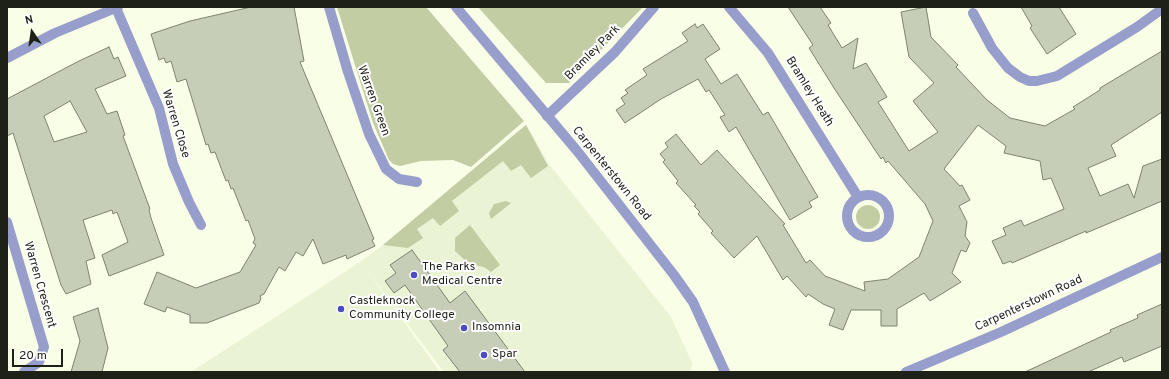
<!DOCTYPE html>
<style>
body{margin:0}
#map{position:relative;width:1169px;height:379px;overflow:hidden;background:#f8ffe6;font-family:Overpass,sans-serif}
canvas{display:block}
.frame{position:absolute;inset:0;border:8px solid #1e2118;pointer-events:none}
.north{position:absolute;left:12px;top:12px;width:40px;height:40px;-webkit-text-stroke:3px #fff;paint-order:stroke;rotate:347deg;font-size:11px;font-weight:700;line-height:16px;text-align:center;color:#1e2118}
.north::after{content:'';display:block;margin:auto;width:14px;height:18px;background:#1e2118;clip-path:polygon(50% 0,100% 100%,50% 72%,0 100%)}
.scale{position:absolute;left:12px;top:349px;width:51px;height:18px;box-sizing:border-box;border:2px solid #1e2118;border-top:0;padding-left:5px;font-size:12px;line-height:14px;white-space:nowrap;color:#1e2118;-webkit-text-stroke:3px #fff;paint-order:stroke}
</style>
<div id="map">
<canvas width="1169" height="379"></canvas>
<div class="frame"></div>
<div class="north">N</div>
<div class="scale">20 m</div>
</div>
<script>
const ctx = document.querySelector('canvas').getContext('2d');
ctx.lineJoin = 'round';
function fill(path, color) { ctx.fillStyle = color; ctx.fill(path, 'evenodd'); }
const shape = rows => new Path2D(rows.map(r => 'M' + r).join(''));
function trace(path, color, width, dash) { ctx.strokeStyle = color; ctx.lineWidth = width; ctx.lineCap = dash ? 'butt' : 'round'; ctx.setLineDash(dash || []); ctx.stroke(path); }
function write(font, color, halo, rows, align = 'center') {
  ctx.font = font + ' Overpass,sans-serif'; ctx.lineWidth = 4; ctx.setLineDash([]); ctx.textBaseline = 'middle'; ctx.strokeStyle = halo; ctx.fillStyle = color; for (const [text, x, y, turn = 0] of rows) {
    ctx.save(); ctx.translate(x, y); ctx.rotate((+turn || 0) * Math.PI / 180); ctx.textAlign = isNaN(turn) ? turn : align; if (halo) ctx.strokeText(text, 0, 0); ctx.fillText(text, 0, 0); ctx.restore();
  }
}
fill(shape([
 [526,124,549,164,671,317,692,363,691,372,444,372,363,265,440,372,191,372,360,262,401,232]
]), '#eaf3d3');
fill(shape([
 [337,7,426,7,524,121,471,167,453,160,421,161,400,166,393,164,389,160,373,123],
 [478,7,643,7,569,83,546,83],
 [526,125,548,166,531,178,521,165,511,171,503,161,452,201,459,211,440,226,433,218,417,229,423,238,408,248,383,245],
 [506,201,511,203,491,219,489,213,494,204],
 '856 217a12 12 0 1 1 24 0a12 12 0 1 1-24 0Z',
 [470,225,500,265,491,272,484,267,469,264,455,251,455,238]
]), '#c2cda4');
const building = shape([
 [251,7,294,7,304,61,300,62,374,239,372,240,375,246,347,259,346,255,323,264,313,239,303,256,296,252,285,271,279,267,264,294,260,296,261,298,259,303,207,323,190,323,190,315,167,307,165,312,144,304,157,272,196,288,240,272,256,245,253,243,255,239,248,220,246,221,233,188,231,189,228,180,226,181,215,152,211,153,208,144,206,145,186,79,177,82,171,61,166,63,164,58,159,60,151,34,190,21,251,7],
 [788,7,820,7,831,23,828,25,842,48,858,38,853,69,866,63,887,97,878,102,909,151,938,132,913,101,934,83,909,57,901,12,926,7,931,37,958,65,956,67,987,100,1010,118,1045,126,1075,109,1073,107,1100,90,1100,88,1162,51,1162,112,1111,145,1116,156,1088,168,1100,196,1128,184,1134,198,1143,166,1162,159,1162,201,1086,233,1086,231,1012,263,1011,261,1003,264,992,241,1006,235,1003,228,1021,220,1024,226,1064,209,1051,178,1043,180,1040,161,1004,153,1006,146,978,125,944,169,960,186,962,185,970,200,959,206,967,222,965,236,970,243,966,252,961,250,952,273,961,282,930,301,924,293,897,309,897,326,881,326,881,310,851,310,843,330,829,325,835,309,823,304,808,294,806,297,787,276,783,280,757,236,734,258,711,233,713,231,698,214,700,212,694,206,696,205,676,183,678,181,663,162,665,160,660,154,668,147,665,143,676,134,701,165,717,150,785,224,783,225,806,263,810,260,825,276,865,291,864,282,888,279,919,257,933,221,925,204,888,161,886,163,883,157,881,159,834,88,809,48,813,45,788,7],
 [1021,7,1059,7,1076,34,1047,54,1030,28,1032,26,1021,7],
 [695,24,697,28,703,24,720,49,705,59,721,84,737,74,763,115,768,112,818,197,809,202,812,207,790,220,736,127,729,132,720,117,725,115,709,90,706,92,698,79,661,99,625,123,616,110,625,104,621,98,628,93,625,90,647,75,643,69,688,41,682,33,695,24],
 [109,47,114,59,118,57,126,76,95,89,107,114,117,111,125,135,123,136,150,209,149,210,151,218,164,255,109,276,102,255,128,242,117,212,113,214,112,210,83,220,95,258,86,261,91,284,66,294,61,285,13,133,7,136,7,99,77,62,109,47],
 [70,101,87,132,54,142,44,116,70,101],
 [412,250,450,303,465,291,525,372,460,372,443,350,448,346,405,285,394,293,385,281,396,273,390,265,412,250],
 [1162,304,1162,346,1124,362,1122,357,1088,372,1025,372,1111,332,1110,330,1138,318,1137,315,1162,304],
 [98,308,108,348,102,372,71,372,80,341,73,317,98,308]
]);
fill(building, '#c7ceb7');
trace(building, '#7d836e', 1);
trace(shape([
 [329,7,348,72,369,134,386,169,399,179,417,182],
 [729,7,768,53,858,197],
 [116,8,159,108,173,164,189,202,201,225],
 [973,13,992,48,1008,68,1020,77,1029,81,1037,81,1057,76,1137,27,1162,9],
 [7,58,55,33,118,7],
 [547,116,615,52,654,7],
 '847 216a21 21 0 1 1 42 0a21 21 0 1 1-42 0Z',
 [7,222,44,347,39,362,24,372]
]), '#979ecb', 10);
trace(shape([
 [456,7,578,152,674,275,693,302,725,372],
 [906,372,1001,332,1162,257]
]), '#979ecb', 10);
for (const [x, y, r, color] of [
 [414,275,4,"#4c4bc1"],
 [341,309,4,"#4c4bc1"],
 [464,328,4,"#4c4bc1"],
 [484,355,4,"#4c4bc1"]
]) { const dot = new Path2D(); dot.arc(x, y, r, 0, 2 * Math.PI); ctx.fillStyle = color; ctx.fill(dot); trace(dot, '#fff', 1.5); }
write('12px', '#1e2118', '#fff', [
 ["Bramley Park",593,53,-45],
 ["Bramley Heath",809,92,58],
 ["Warren Green",373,101,70],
 ["Warren Close",175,124,73],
 ["Carpenterstown Road",611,174,51],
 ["Warren Crescent",39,285,74],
 ["Carpenterstown Road",1029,304,-25]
]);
write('12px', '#1e2118', '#fff', [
 ["The Parks",422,268],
 ["Medical Centre",422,282],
 ["Castleknock",349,302],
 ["Community College",349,316],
 ["Insomnia",472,328],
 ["Spar",492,355]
], 'left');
</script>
